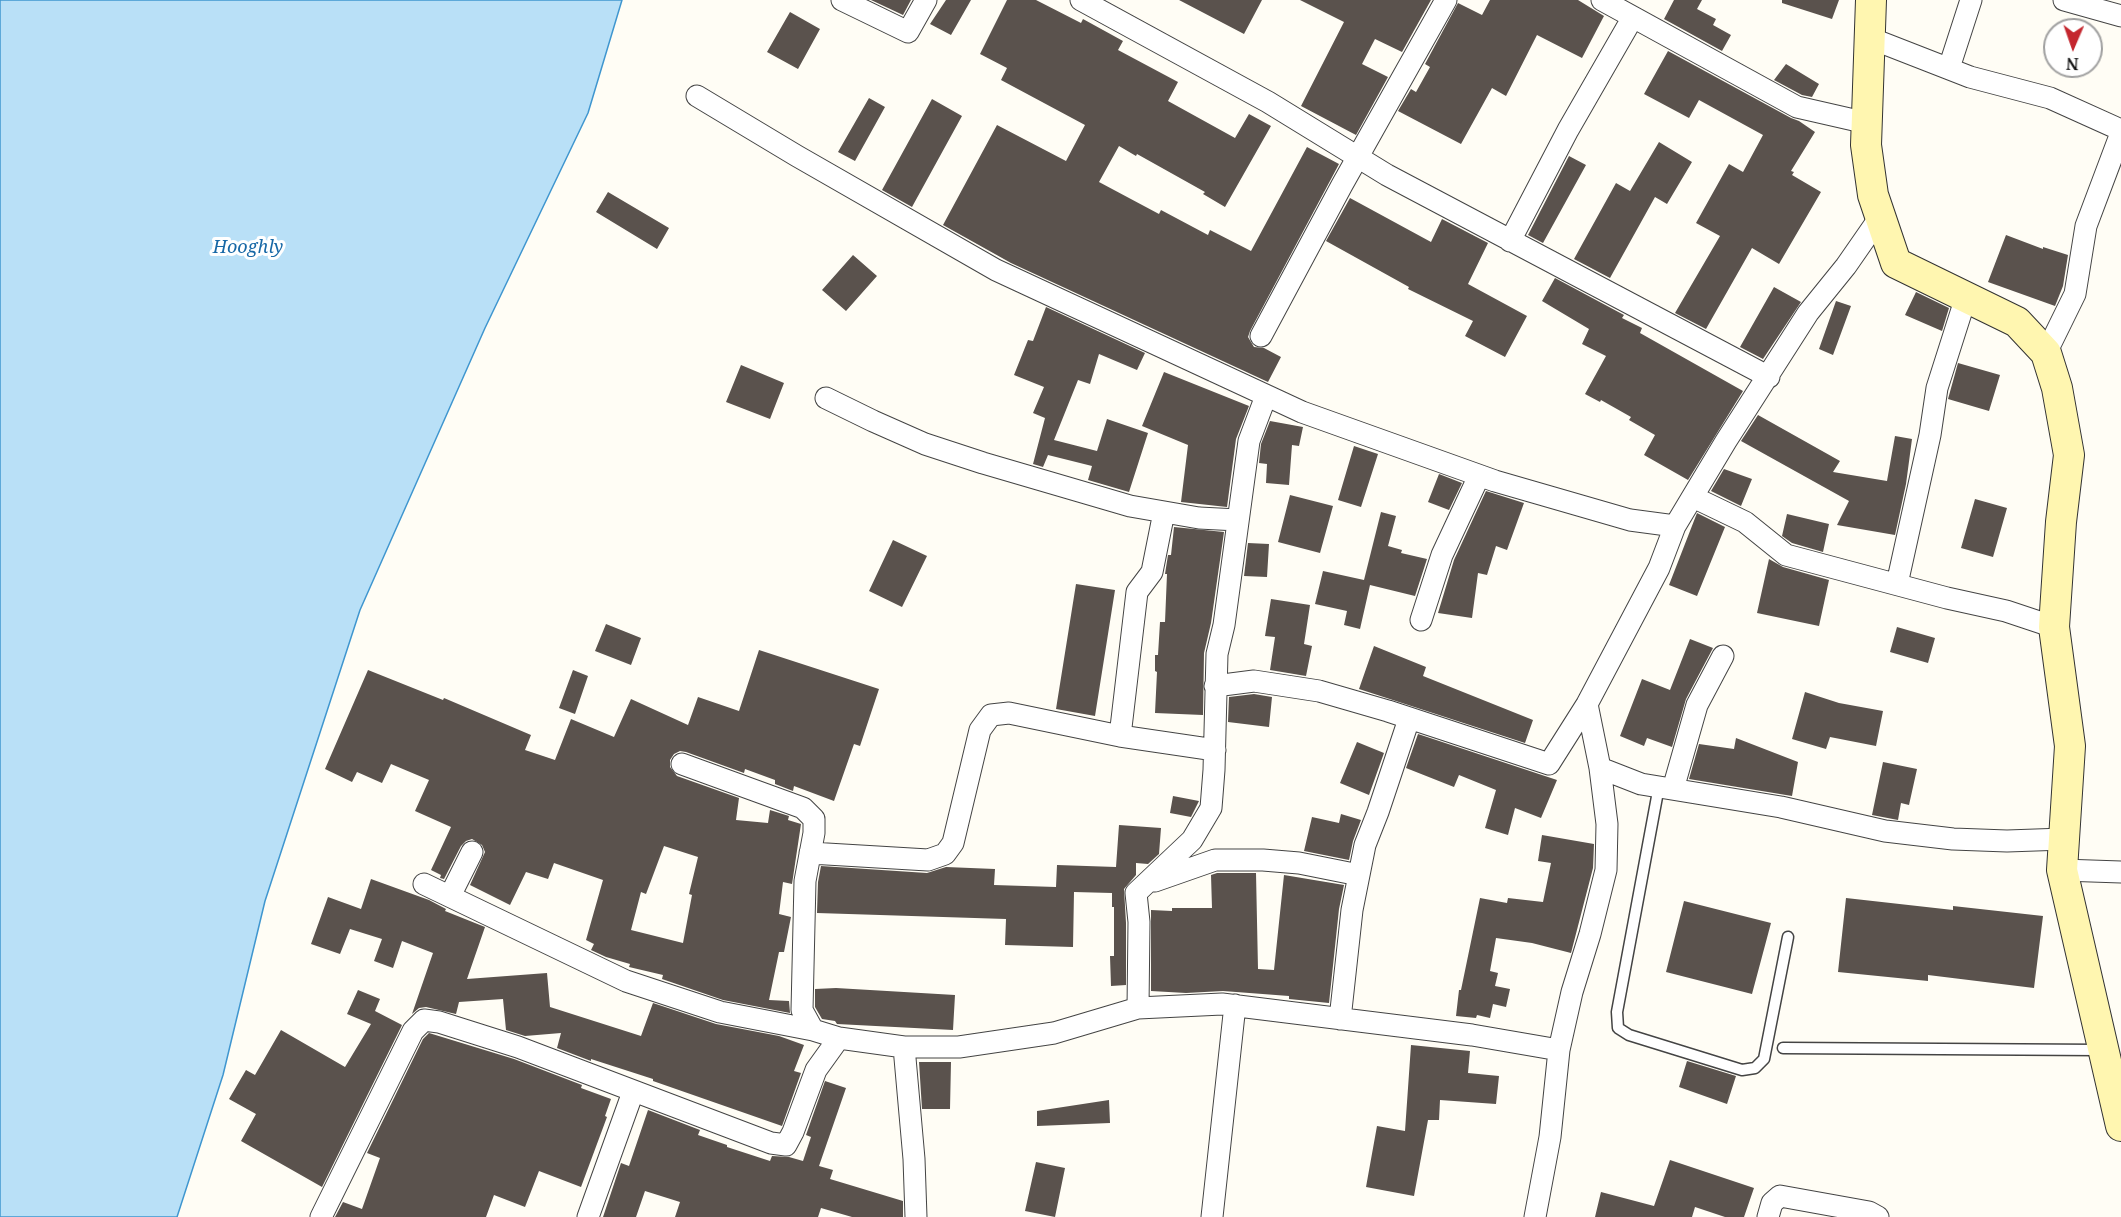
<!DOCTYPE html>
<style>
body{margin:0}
#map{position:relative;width:2121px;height:1217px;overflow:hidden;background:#fffdf5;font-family:"Noto Serif",serif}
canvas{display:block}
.north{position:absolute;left:2043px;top:18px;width:60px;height:60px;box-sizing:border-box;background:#fff;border:2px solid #a0a0a0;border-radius:50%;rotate:182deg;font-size:16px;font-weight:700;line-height:24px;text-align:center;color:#111}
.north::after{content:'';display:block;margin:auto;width:21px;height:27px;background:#c4262e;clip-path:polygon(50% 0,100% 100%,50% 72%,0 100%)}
</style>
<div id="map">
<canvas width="2121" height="1217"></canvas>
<div class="north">N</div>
</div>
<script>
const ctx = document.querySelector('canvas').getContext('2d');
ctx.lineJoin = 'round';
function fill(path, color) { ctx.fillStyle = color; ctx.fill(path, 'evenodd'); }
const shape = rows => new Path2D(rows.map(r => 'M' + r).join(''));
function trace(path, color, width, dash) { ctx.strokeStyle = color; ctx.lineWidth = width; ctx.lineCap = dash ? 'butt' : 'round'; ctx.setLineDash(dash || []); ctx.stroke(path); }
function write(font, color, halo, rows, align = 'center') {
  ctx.font = font + ' "Noto Serif",serif'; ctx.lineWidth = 6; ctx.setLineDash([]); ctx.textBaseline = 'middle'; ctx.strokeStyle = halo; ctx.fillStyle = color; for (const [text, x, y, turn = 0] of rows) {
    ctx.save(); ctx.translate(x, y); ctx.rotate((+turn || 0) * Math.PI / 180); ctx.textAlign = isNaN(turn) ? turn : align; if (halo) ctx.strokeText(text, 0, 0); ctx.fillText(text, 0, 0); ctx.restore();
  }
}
const water = shape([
 [0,0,622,0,588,113,485,328,360,610,265,901,223,1075,177,1217,0,1217,0,0]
]);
fill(water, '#b9e0f7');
trace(water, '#3f96cf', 1.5);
fill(shape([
 [871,0,911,0,903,15],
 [946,0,971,0,951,35,930,24],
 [1007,0,1036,0,1081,23,1083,19,1123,41,1118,50,1178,82,1168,101,1235,138,1249,114,1271,126,1225,207,1203,194,1205,192,1137,154,1136,156,1119,146,1099,182,1159,214,1161,210,1208,235,1210,230,1251,251,1307,147,1339,164,1250,331,1248,337,1254,347,1264,348,1281,357,1268,382,1011,263,943,225,997,125,1066,161,1085,125,1001,80,1007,68,980,54],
 [1179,0,1262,0,1244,34],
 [1300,0,1431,0,1402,52,1375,39,1362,64,1388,77,1356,135,1301,106,1344,22],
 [1490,0,1578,0,1604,16,1582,58,1537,35,1506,96,1492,88,1461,144,1398,111,1411,89,1416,92,1430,67,1425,64,1458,3,1482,15],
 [1674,0,1702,0,1697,9,1716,19,1713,25,1731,35,1722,51,1664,19],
 [1782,0,1839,0,1832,19,1782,3],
 [790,12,820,29,798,69,767,52],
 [1668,51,1791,118,1799,121,1815,132,1791,171,1794,172,1792,175,1821,192,1779,264,1752,248,1706,329,1675,313,1720,236,1696,223,1729,164,1743,172,1763,135,1699,100,1689,118,1644,94],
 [1786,64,1819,84,1812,97,1802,95,1774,80],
 [869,98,885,107,855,161,838,152],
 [932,99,962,116,912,207,882,190],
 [1659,142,1692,162,1667,204,1655,197,1610,278,1574,259,1616,183,1630,191],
 [1569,156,1586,165,1543,243,1528,235],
 [608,192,669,228,657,249,596,212],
 [1350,198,1431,242,1442,219,1488,243,1468,284,1527,316,1505,357,1465,336,1473,321,1408,289,1409,287,1326,241],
 [2006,235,2043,249,2043,247,2068,255,2063,286,2055,306,1988,282],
 [853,255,877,276,846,311,822,290],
 [1555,278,1624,315,1622,318,1642,328,1640,333,1743,391,1688,480,1644,455,1655,435,1629,420,1631,417,1601,400,1600,402,1585,394,1606,356,1582,344,1589,329,1542,301],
 [1774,287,1801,302,1763,359,1740,347],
 [1916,292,1949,308,1942,331,1905,315],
 [1836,301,1851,306,1833,355,1819,349],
 [1046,307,1145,353,1137,370,1099,354,1090,384,1078,380,1054,440,1097,451,1107,419,1148,433,1129,492,1088,480,1092,466,1048,455,1043,467,1033,464,1045,418,1033,413,1044,387,1014,375,1028,340,1033,341],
 [1958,363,2000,375,1989,411,1948,399],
 [741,365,784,383,770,419,726,402],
 [1164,372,1249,406,1236,439,1227,507,1181,502,1188,445,1142,426],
 [1758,415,1840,461,1833,472,1887,481,1895,436,1912,439,1906,484,1895,535,1837,525,1849,501,1741,441],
 [1270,421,1303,427,1299,446,1292,445,1289,485,1266,483,1267,464,1259,463,1261,444],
 [1354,446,1378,454,1361,507,1338,500],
 [1724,469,1752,479,1741,506,1711,491],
 [1439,474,1462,483,1449,510,1428,502],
 [1486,491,1524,503,1507,550,1496,546,1487,575,1478,573,1472,618,1438,613,1454,560],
 [1290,495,1333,506,1320,553,1278,542],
 [1975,499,2007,508,1993,557,1961,548],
 [1381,512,1396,516,1388,546,1402,550,1401,553,1427,559,1415,596,1370,585,1360,629,1344,625,1347,611,1315,604,1323,571,1364,580],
 [1697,513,1725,527,1697,596,1669,585],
 [1787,514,1829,524,1823,552,1792,543,1782,536],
 [1174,527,1224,532,1211,623,1204,653,1203,715,1155,713,1157,672,1155,671,1155,655,1158,655,1160,622,1165,622,1167,574,1165,574,1168,555,1171,555],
 [893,540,927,556,902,607,869,591],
 [1248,543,1269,544,1267,577,1244,576],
 [1769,559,1783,567,1829,580,1819,626,1757,613],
 [1076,584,1115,590,1095,716,1056,709],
 [1271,599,1310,605,1304,644,1312,646,1306,676,1270,670,1275,637,1265,636],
 [606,624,641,638,631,665,595,651],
 [1897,627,1935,638,1928,663,1890,652],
 [1690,639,1713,648,1686,699,1672,747,1647,738,1644,746,1620,736,1642,679,1670,690],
 [1374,646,1426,667,1423,676,1533,720,1525,743,1359,689],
 [759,650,879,689,860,746,854,744,834,801,794,786,793,791,775,784,775,780,745,769,744,773,686,752,680,751,674,754,670,760,670,767,677,776,739,798,736,820,768,823,770,810,789,816,788,820,801,824,792,884,783,882,779,914,791,917,784,952,779,952,769,1000,789,1001,790,1013,723,1000,662,979,663,975,629,967,630,964,606,957,591,950,594,944,586,940,603,880,554,863,548,879,526,872,510,905,470,885,485,852,482,845,472,839,466,841,461,846,444,879,440,878,441,875,431,870,451,827,415,811,429,780,391,764,382,783,357,772,352,782,325,769,368,670,443,700,444,698,531,735,525,750,555,760,571,719,614,737,631,699,688,725,698,697,739,711],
 [664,846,698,857,689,894,692,895,683,943,631,930,641,892,646,894],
 [573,670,588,676,575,714,559,708],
 [1805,692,1839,703,1883,711,1876,746,1830,737,1826,749,1792,739],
 [1254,694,1272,697,1269,727,1228,722,1229,697],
 [1418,734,1557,780,1541,818,1515,808,1508,835,1485,828,1496,790,1459,775,1454,787,1406,768],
 [1736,738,1798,762,1792,796,1689,779,1699,744,1734,749],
 [1357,742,1384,753,1369,795,1340,783],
 [1883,762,1917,769,1909,805,1901,803,1898,820,1872,815],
 [1173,796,1199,801,1191,817,1170,813],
 [1341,814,1361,820,1353,841,1349,860,1304,851,1312,817,1339,823],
 [1119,825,1161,828,1159,854,1148,864,1136,863,1136,875,1124,889,1126,923,1126,985,1111,986,1110,956,1114,956,1114,907,1112,907,1112,893,1074,892,1073,947,1005,945,1006,919,817,913,818,882,821,866,927,873,946,867,995,869,994,885,1056,887,1057,865,1116,867],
 [1542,835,1594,844,1593,868,1571,953,1532,943,1496,938,1490,971,1498,973,1495,986,1510,989,1506,1007,1493,1004,1490,1018,1477,1015,1476,1018,1456,1016,1459,990,1461,990,1480,898,1507,903,1508,898,1543,902,1551,863,1538,861],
 [1217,873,1256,873,1258,969,1274,970,1284,875,1344,885,1339,909,1329,1003,1289,999,1289,996,1223,991,1186,993,1151,991,1151,910,1172,911,1172,908,1212,908,1211,875],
 [371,879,429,900,446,909,445,911,485,927,467,979,547,973,550,1007,641,1036,653,1003,716,1024,779,1036,804,1045,794,1071,801,1073,782,1126,653,1081,653,1079,591,1059,591,1061,557,1048,561,1033,525,1036,506,1030,503,999,459,1002,456,1014,426,1007,419,1008,412,1014,433,953,402,941,393,968,374,961,382,939,350,929,340,954,311,944,328,897,361,909],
 [1846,898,1953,910,1953,906,2043,916,2034,988,1928,975,1928,981,1838,972],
 [1684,901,1771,923,1752,994,1666,972],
 [836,988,955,995,953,1030,837,1024,835,1021,822,1019,815,1007,815,989],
 [358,990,380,999,375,1011,402,1025,322,1187,241,1141,256,1114,229,1099,246,1070,255,1075,281,1030,345,1067,371,1024,347,1014],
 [429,1033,514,1059,582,1085,581,1088,611,1099,605,1116,607,1117,581,1187,539,1171,525,1207,494,1195,486,1217,335,1217,343,1202,362,1209,380,1158,367,1153,423,1039],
 [1411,1045,1470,1051,1468,1073,1499,1076,1496,1104,1440,1100,1439,1120,1428,1120,1414,1196,1366,1187,1377,1126,1405,1131],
 [1687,1061,1736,1076,1727,1104,1679,1087],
 [919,1062,951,1062,950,1109,922,1109],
 [825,1081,846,1088,819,1166,833,1170,830,1179,903,1201,903,1217,852,1217,821,1208,818,1217,675,1217,680,1202,645,1191,636,1217,603,1217,621,1163,629,1166,648,1110,700,1130,698,1135,727,1145,727,1147,770,1161,772,1156,789,1157,803,1161,811,1137,806,1135],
 [1109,1100,1110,1123,1037,1126,1037,1111],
 [1670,1160,1754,1188,1744,1217,1725,1217,1695,1207,1692,1217,1595,1217,1601,1192,1654,1206],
 [1036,1162,1065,1168,1055,1217,1025,1211]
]), '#5a524d');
const lane = shape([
 [1659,786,1617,1012,1618,1028,1629,1035,1742,1070,1755,1068,1764,1059,1788,937],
 [1783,1048,2100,1050]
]);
const street = shape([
 [842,0,908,32,926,0],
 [1081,0,1268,102,1387,175,1769,377],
 [1602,0,1797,107,1867,123],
 [2064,0,2121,16],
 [1870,38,1970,77,2050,98,2121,130],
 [1949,68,1971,0],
 [697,96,797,156,996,270,1302,412,1495,481,1630,520,1675,526],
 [1510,241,1568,130,1633,17],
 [1261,336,1342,185,1446,0],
 [2046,353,2075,294,2086,226,2121,133],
 [826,398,873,421,925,444,983,463,1130,506,1199,518,1238,520],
 [1693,497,1745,522,1786,555,1947,598,2006,611,2054,627],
 [1897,584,1930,435,1937,388,1966,297],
 [1421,620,1442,555,1479,476],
 [1215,686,1254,681,1319,691,1388,711,1549,764,1587,704,1659,568,1675,526,1726,441,1808,313,1846,266,1880,217],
 [1120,736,1137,592,1152,572,1164,512],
 [682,764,803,808,814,819,814,833,805,881,802,1010,813,1030,839,1038,904,1047,959,1047,1054,1033,1138,1008,1222,1004,1472,1035,1559,1050],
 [1600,768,1641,784,1781,807,1885,831,1953,839,2007,841,2064,839],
 [1673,789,1697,705,1723,656],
 [810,853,928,860,945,854,953,843,980,730,991,715,1009,713,1120,736,1215,750],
 [2062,870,2121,872],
 [1155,881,1215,860,1263,860,1299,863,1359,875],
 [424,884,626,981,720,1012,813,1030],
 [450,896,472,852],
 [1138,1008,1139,922,1136,893,1192,840,1211,808,1214,770,1217,654,1224,625,1249,441,1266,396],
 [1340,1019,1352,910,1365,845,1378,812,1409,719],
 [904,1047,914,1159,916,1217],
 [321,1217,413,1031,424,1020,439,1022,518,1047,771,1143,786,1145,793,1132,816,1070,839,1038],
 [588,1217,633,1092],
 [1212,1217,1235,1005],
 [1535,1217,1550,1137,1559,1050,1572,992,1590,934,1606,870,1607,824,1600,768,1587,704],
 [1768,1217,1772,1203,1780,1196,1869,1212,1878,1217]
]);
const secondary = shape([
 [1871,0,1866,145,1873,195,1896,263,2017,322,2046,353,2057,388,2069,455,2061,522,2054,627,2070,746,2062,870,2121,1126]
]);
trace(lane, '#444', 13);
trace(street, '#444', 23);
trace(secondary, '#333', 32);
trace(lane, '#fff', 10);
trace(street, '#fff', 21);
trace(secondary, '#fff6b0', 30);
write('italic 18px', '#1768a6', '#fff', [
 ["Hooghly",248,248]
]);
</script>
